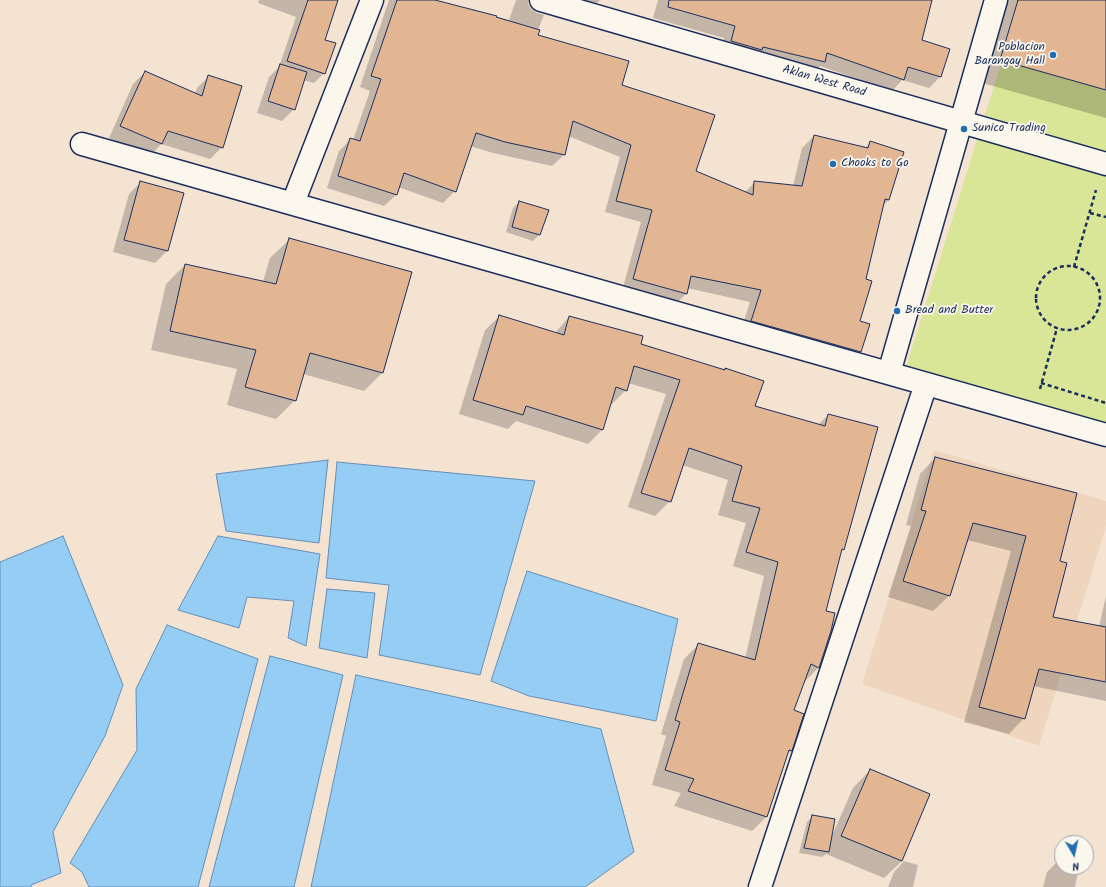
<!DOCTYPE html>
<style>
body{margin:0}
#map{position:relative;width:1106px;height:887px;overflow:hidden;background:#f4e3d1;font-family:Kalam,sans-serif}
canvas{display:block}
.north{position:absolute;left:1054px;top:835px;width:40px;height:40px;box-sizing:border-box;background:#fbf7ec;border:1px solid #a1a7b3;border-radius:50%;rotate:171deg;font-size:11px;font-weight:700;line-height:16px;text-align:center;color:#1b2f5e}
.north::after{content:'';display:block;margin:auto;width:14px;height:18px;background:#1f6fb2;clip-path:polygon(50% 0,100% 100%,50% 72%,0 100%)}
</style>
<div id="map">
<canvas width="1106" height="887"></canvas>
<div class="north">N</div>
</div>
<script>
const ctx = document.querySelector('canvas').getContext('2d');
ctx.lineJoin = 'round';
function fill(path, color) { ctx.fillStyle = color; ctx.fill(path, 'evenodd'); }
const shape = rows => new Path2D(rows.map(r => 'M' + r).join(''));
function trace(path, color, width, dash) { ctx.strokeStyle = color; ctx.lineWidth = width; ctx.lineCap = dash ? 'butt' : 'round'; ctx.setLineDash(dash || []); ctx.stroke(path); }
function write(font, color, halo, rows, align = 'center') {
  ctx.font = font + ' Kalam,sans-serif'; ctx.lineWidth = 3.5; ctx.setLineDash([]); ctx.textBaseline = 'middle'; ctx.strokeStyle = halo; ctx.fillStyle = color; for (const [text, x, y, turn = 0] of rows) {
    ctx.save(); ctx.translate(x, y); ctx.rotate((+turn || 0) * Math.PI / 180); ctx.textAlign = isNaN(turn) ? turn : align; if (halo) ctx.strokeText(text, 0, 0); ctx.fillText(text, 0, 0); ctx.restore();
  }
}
fill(shape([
 [934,450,1106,501,1106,526,1039,746,862,684]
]), '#efd5be');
fill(shape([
 [1021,0,1106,0,1106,429,906,367]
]), '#d9e597');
const water = shape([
 [328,460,319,543,226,531,216,474,328,460],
 [337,462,535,481,480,675,379,655,389,585,326,578,337,462],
 [63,536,123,685,105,736,53,832,61,873,31,885,31,887,0,887,0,562,63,536],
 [218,536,320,554,306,646,288,638,294,601,247,597,239,628,178,610,218,536],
 [527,571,678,619,656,721,529,696,491,681,527,571],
 [327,589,375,593,367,658,319,648,327,589],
 [167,625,258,659,198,887,89,887,82,872,70,863,137,750,136,689,167,625],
 [270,656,343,675,294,887,209,887,270,656],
 [356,675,601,729,634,852,585,887,311,887,356,675]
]);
fill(water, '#95cdf4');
trace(water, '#648eb8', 1);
fill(shape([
 [259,0,337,0,324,40,324,73,314,83,303,80,294,109,282,121,257,113,269,77,279,67,296,17,258,3],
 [389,0,438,0,437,2,509,20,516,0,528,0,528,4,531,9,537,13,544,15,536,35,621,86,695,172,744,193,755,182,793,186,802,148,814,136,865,148,871,142,889,200,882,206,865,280,858,322,869,325,860,352,849,364,740,333,750,302,687,288,686,294,674,305,622,291,641,222,605,212,620,157,568,136,564,155,552,166,493,153,470,146,455,191,443,203,398,187,396,195,384,206,327,188,339,151,351,139,353,140,370,91,360,87],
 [548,0,600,0,589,11],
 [658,0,931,0,921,41,949,50,940,77,929,88,902,80,892,91,820,66,812,74,720,52,724,38,653,18],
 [1003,0,1106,0,1106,118,979,82],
 [145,72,195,94,197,88,209,76,222,147,210,159,161,144,150,156,109,138,133,84],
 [141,182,182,193,167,251,155,263,113,252,129,194],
 [519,202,547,210,539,235,533,241,506,232,513,208],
 [289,240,383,372,364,391,303,374,295,400,276,419,227,405,237,369,151,350,166,284,185,265,263,282,270,258],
 [500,316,555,333,569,317,639,345,724,371,726,369,754,407,818,425,828,415,843,549,841,551,825,612,830,630,818,668,804,682,793,711,803,714,791,751,786,755,766,817,752,831,674,806,681,793,652,785,666,736,661,734,684,659,698,645,745,659,764,576,733,566,746,523,718,515,728,480,682,465,670,501,655,516,628,507,666,394,628,383,626,390,612,404,610,404,602,430,588,444,516,421,508,429,459,414,485,330],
 [935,458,1059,562,1052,618,1099,627,1106,596,1106,701,1033,686,1024,718,1009,734,964,722,1011,551,967,540,949,596,933,611,888,597,911,526,906,525,920,474],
 [870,770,902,861,884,878,826,854,822,857,799,853,807,822,813,816,831,838,853,788],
 [904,861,918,865,913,887,888,887,894,872],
 [1057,862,1062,862,1062,867,1079,867,1075,887,1043,887,1047,872]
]), '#0003');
const building = shape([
 [308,0,338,0,325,40,336,43,325,74,287,61,308,0],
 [397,0,435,0,497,16,496,17,540,30,538,35,629,61,622,85,715,115,696,171,753,195,754,181,802,186,814,135,868,148,870,141,904,152,889,200,885,199,866,279,872,281,860,321,870,324,861,352,751,321,761,290,691,276,687,294,633,279,652,210,616,201,631,145,573,121,565,155,505,142,476,133,456,192,404,173,397,195,338,176,350,138,360,141,381,79,371,76,397,0],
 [669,0,932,0,922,40,950,49,941,77,908,67,904,80,827,53,825,62,763,47,762,50,731,41,735,26,668,7,669,0],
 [1018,0,1106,0,1106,90,1000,60,1018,0],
 [280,64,307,72,295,110,268,101,280,64],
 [145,71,202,96,208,75,242,86,223,148,168,131,162,144,120,126,145,71],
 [140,181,184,193,168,251,124,240,140,181],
 [519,201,549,210,540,235,512,227,519,201],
 [289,238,412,272,383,373,310,353,296,401,245,387,256,350,170,331,185,264,276,284,289,238],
 [499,315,564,335,569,316,643,336,641,344,725,370,725,368,764,381,755,406,825,426,828,414,878,427,844,550,842,549,826,611,835,613,831,631,819,668,811,664,794,710,804,714,792,751,789,750,767,817,688,791,694,779,665,770,680,722,675,720,698,643,755,660,778,562,746,552,760,508,732,501,742,466,689,448,671,502,641,493,680,380,634,366,627,391,616,387,603,430,526,406,523,415,473,400,499,315],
 [935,457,1077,493,1060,561,1067,563,1053,617,1106,627,1106,682,1039,669,1025,719,979,707,1026,536,973,523,950,596,903,581,926,511,921,510,935,457],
 [870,769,930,794,902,861,841,836,870,769],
 [812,815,835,819,829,852,804,848,812,815]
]);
fill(building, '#e2b593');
trace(building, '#1b2f5e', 1);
const minor = shape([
 [82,144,1106,435],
 [293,203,372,0],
 [889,373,961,122],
 [760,887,926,384]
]);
const tertiary = shape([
 [961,122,996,0]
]);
const primary = shape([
 [541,0,1106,164]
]);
trace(minor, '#1b2f5e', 25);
trace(tertiary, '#1b2f5e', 25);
trace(primary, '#1b2f5e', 25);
trace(shape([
 [1090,213,1106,217],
 '1036 298a32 32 0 1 1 64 0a32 32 0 1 1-64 0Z',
 [1074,267,1096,190],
 [1041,383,1106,403],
 [1040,389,1057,328]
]), '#1b2f5e', 2.5, [4, 3]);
trace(minor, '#fbf7ec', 22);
trace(tertiary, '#fbf7ec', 22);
trace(primary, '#fbf7ec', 22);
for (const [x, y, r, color] of [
 [1053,55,4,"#1f6fb2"],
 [964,129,4,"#1f6fb2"],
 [833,164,4,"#1f6fb2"],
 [897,311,4,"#1f6fb2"]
]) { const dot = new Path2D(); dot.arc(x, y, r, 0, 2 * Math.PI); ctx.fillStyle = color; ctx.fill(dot); trace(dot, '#fbf7ec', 1.5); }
write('12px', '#1b2f5e', '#fbf7ec', [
 ["Poblacion",1045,48,"right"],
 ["Barangay Hall",1045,62,"right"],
 ["Sunico Trading",972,129],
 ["Chooks to Go",841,164],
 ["Bread and Butter",905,311]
], 'left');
write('12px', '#1b2f5e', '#fbf7ec', [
 ["Aklan West Road",824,82,16]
]);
</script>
